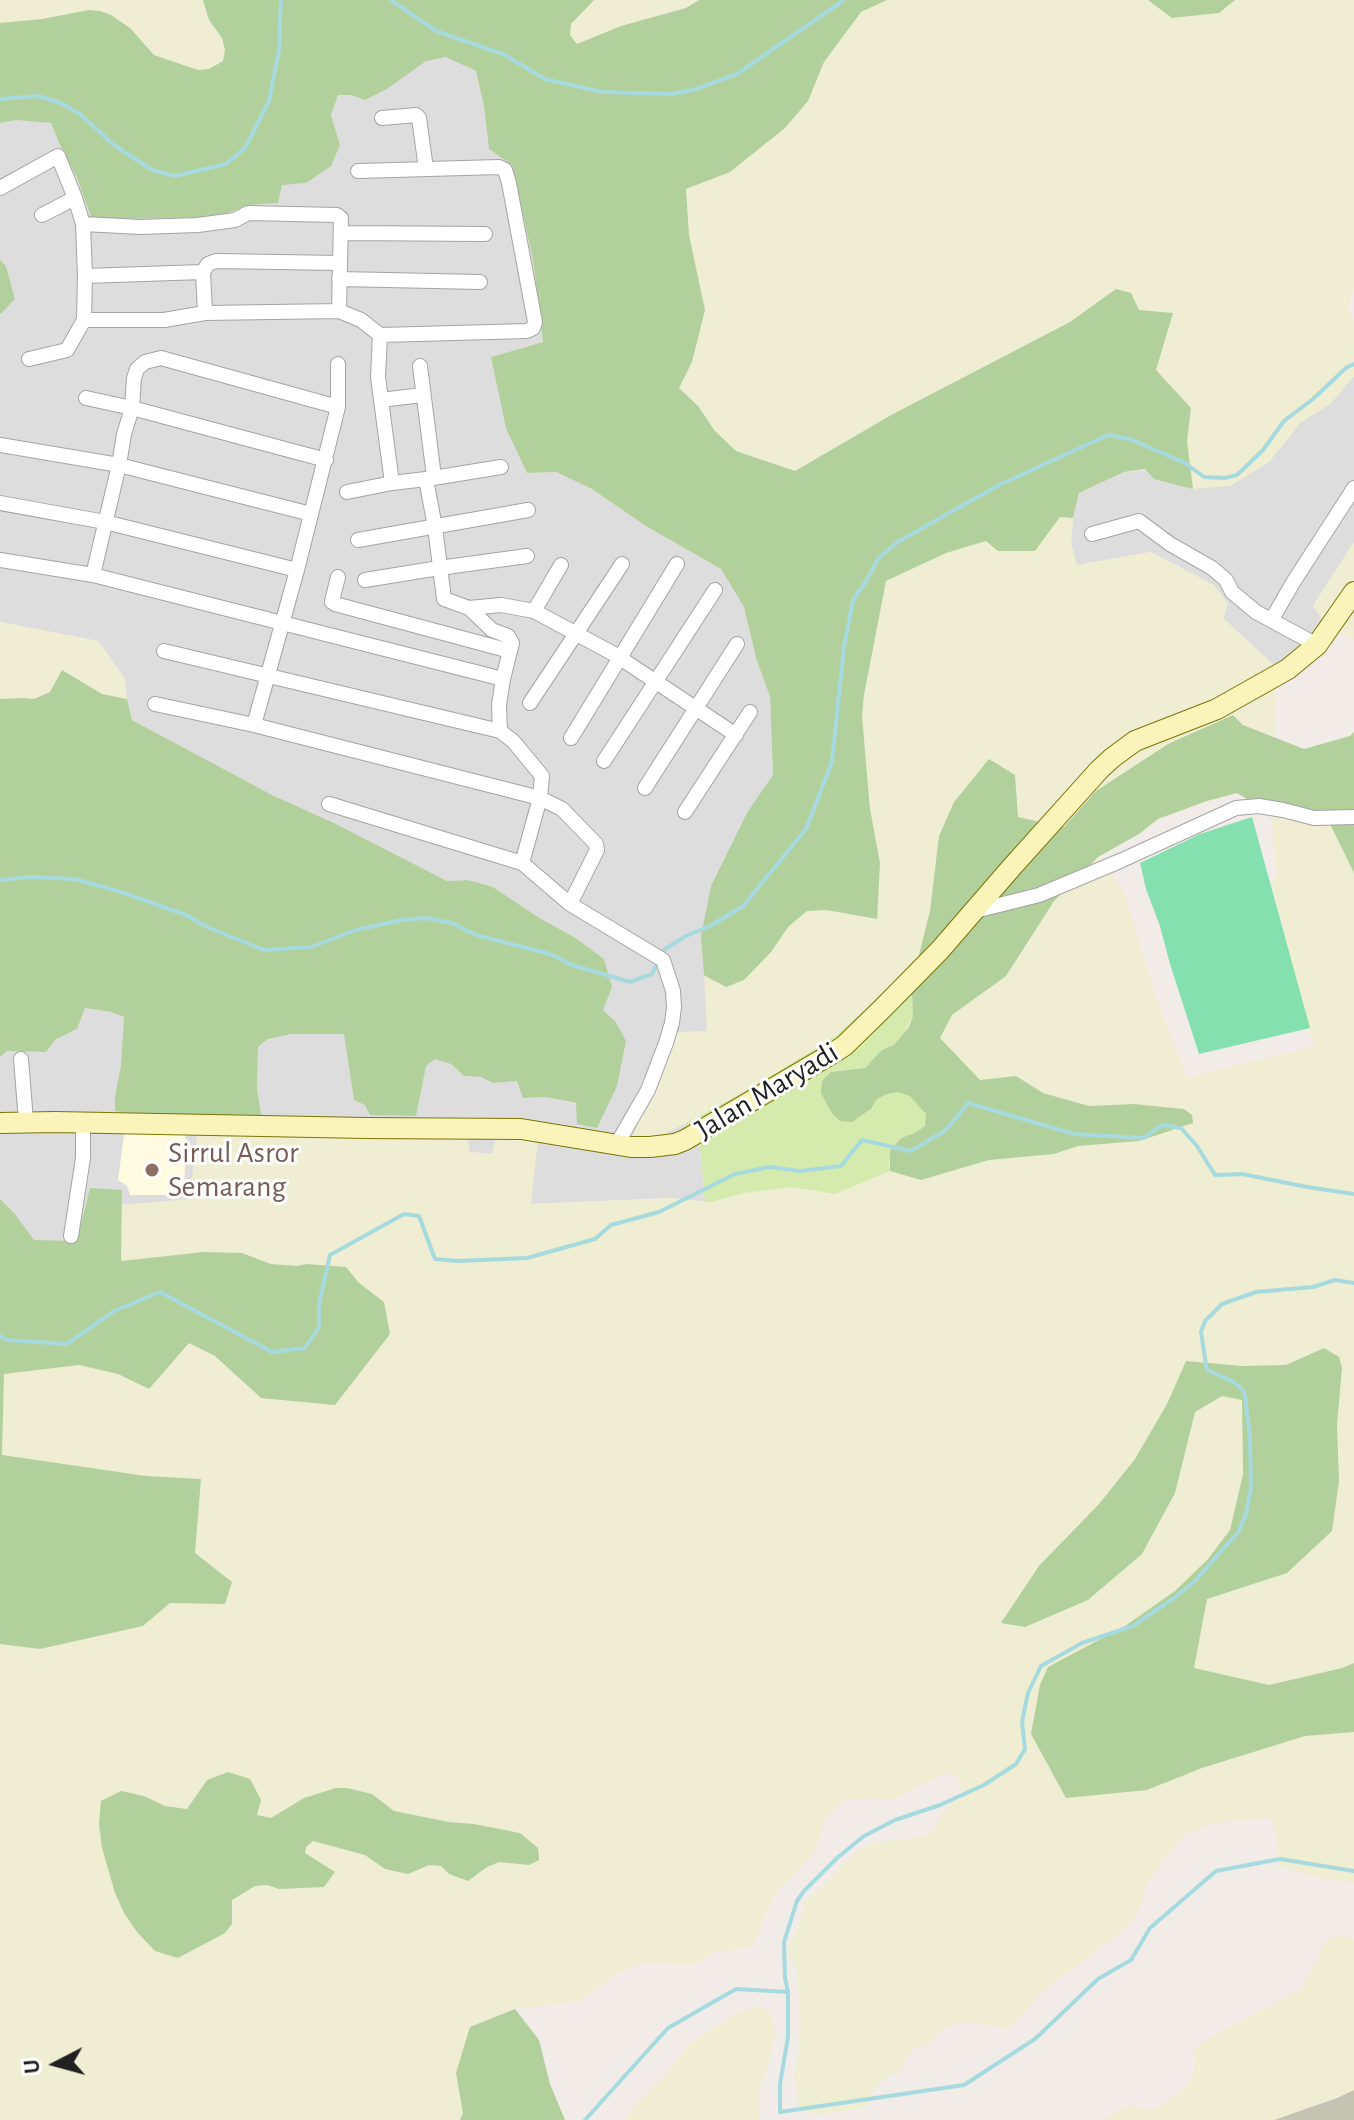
<!DOCTYPE html>
<style>
body{margin:0}
#map{position:relative;width:1354px;height:2120px;overflow:hidden;background:#f1ece7;font-family:"Alegreya Sans",sans-serif}
canvas{display:block}
.north{position:absolute;left:16px;top:2024px;width:80px;height:80px;-webkit-text-stroke:6px #fff;paint-order:stroke;rotate:264deg;font-size:22px;font-weight:700;line-height:32px;text-align:center;color:#202020}
.north::after{content:'';display:block;margin:auto;width:28px;height:36px;background:#202020;clip-path:polygon(50% 0,100% 100%,50% 72%,0 100%)}
</style>
<div id="map">
<canvas width="1354" height="2120"></canvas>
<div class="north">U</div>
</div>
<script>
const ctx = document.querySelector('canvas').getContext('2d');
ctx.lineJoin = 'round';
function fill(path, color) { ctx.fillStyle = color; ctx.fill(path, 'evenodd'); }
const shape = rows => new Path2D(rows.map(r => 'M' + r).join(''));
function trace(path, color, width, dash) { ctx.strokeStyle = color; ctx.lineWidth = width; ctx.lineCap = dash ? 'butt' : 'round'; ctx.setLineDash(dash || []); ctx.stroke(path); }
function write(font, color, halo, rows, align = 'center') {
  ctx.font = font + ' "Alegreya Sans",sans-serif'; ctx.lineWidth = 6; ctx.setLineDash([]); ctx.textBaseline = 'middle'; ctx.strokeStyle = halo; ctx.fillStyle = color; for (const [text, x, y, turn = 0] of rows) {
    ctx.save(); ctx.translate(x, y); ctx.rotate((+turn || 0) * Math.PI / 180); ctx.textAlign = isNaN(turn) ? turn : align; if (halo) ctx.strokeText(text, 0, 0); ctx.fillText(text, 0, 0); ctx.restore();
  }
}
fill(shape([
 [447,57,476,71,484,107,489,149,512,164,533,260,543,342,491,357,527,473,556,472,592,489,647,526,721,569,744,607,756,658,770,697,773,775,748,811,708,1031,658,1137,684,1124,700,1146,705,1202,672,1198,530,1204,538,1140,493,1154,469,1152,468,1138,198,1132,190,1200,122,1205,121,1190,77,1241,34,1241,15,1214,0,1199,0,1057,7,1051,46,1052,56,1039,77,1029,85,1008,111,1012,124,1017,121,1065,115,1096,262,1119,257,1089,258,1047,268,1039,292,1034,345,1034,354,1100,421,1085,426,1066,435,1058,451,1064,464,1076,481,1077,493,1083,517,1081,523,1098,545,1097,576,1104,615,1021,603,1010,574,937,541,919,493,887,468,880,447,881,334,823,272,795,132,720,127,699,125,679,98,641,0,622,0,316,15,298,6,266,0,260,0,123,15,120,51,122,59,143,77,178,91,217,216,217,250,205,278,203,282,184,306,183,340,145,331,115,338,95,351,95,365,100,387,89,426,60],
 [1354,376,1354,542,1313,606,1325,623,1312,641,1275,666,1151,552,1077,565,1071,544,1073,518,1079,493,1124,472,1269,462,1301,422,1330,404]
]), '#dedddd');
fill(shape([
 [125,1127,186,1128,184,1195,130,1195,127,1186,118,1180]
]), '#fffbe1');
fill(shape([
 [1354,2090,1354,2120,1274,2120,1337,2098]
]), '#c5c3b2');
fill(shape([
 [0,0,203,0,209,20,222,38,225,50,223,61,209,69,198,70,154,55,130,28,89,10,42,19,0,23],
 [594,0,699,0,686,8,675,10,577,44,569,35,571,24],
 [887,0,1148,0,1172,18,1219,13,1235,0,1354,0,1354,288,1347,306,1354,322,1354,376,1330,404,1301,422,1269,462,1230,486,1193,489,1187,441,1191,408,1156,370,1138,310,1116,289,1070,322,893,414,795,471,736,451,715,431,698,406,679,388,692,362,705,310,689,235,686,189,730,172,808,101,824,62,861,12],
 [1060,517,1073,518,1071,544,1077,565,1151,552,1214,585,1228,604,1223,619,1275,666,1276,737,1243,725,1232,715,1168,744,1096,791,1064,827,1018,817,1015,775,930,911,918,959,837,1035,753,1087,658,1137,632,1137,676,1032,707,1031,704,975,714,982,771,952,789,926,807,911,826,910,876,919,880,863,870,809,862,716,864,695,886,581,946,553,987,541,1035,551],
 [1354,542,1354,640,1325,623,1313,606],
 [0,622,98,641,125,679,127,699,102,694,62,670,50,691,34,699,22,698,0,699],
 [1271,814,1329,822,1354,873,1354,1663,1342,1668,1269,1685,1194,1669,1207,1599,1287,1573,1339,1481,1337,1425,1342,1368,1324,1348,1286,1365,1242,1366,1186,1361,1167,1404,1135,1459,1099,1504,1025,1627,1088,1600,1142,1554,1175,1493,1195,1412,1222,1396,1242,1399,1243,1474,1230,1529,1208,1559,1175,1591,1125,1626,1147,1790,1202,1768,1305,1736,1354,1732,1354,1884,1315,1877,1279,1866,1277,1839,1271,1818,1214,1823,1191,1832,1181,1838,1149,1879,1141,1904,1130,1925,1068,1972,1058,1978,1039,1995,1010,2029,972,2022,961,2023,950,2026,939,2031,931,2044,914,2048,899,2072,883,2079,875,2087,869,2102,862,2108,818,2115,799,2108,794,2076,797,2065,801,2024,797,1968,790,1958,789,1947,795,1936,806,1901,856,1852,865,1847,876,1842,915,1838,926,1835,935,1829,939,1818,953,1801,964,1798,957,1775,945,1774,890,1800,867,1798,844,1800,823,1822,818,1846,811,1856,778,1890,772,1900,752,1947,718,1951,707,1955,698,1964,675,1965,652,1963,641,1964,619,1972,581,2000,570,2003,515,2009,471,2027,456,2073,463,2113,460,2120,0,2120,0,1644,41,1649,143,1626,170,1603,225,1604,195,1553,200,1479,146,1476,1,1455,4,1374,79,1364,118,1374,149,1389,188,1342,215,1356,261,1398,384,1302,359,1283,346,1267,307,1264,297,1266,271,1264,242,1253,204,1252,120,1261,122,1205,189,1199,198,1131,468,1138,469,1152,492,1154,496,1137,538,1139,531,1204,672,1198,711,1202,744,1193,792,1187,835,1194,890,1171,921,1180,989,1160,1054,1154,1078,1146,1139,1141,1183,1109,1134,1104,1089,1106,1043,1093,1016,1076,980,1080,939,1039,952,1015,1006,976,1054,901,1098,857,1125,893,1156,998,1187,1077,1314,1047,1271,882,1277,874],
 [207,1780,256,1815,271,1818,304,1798,314,1795,372,1794,394,1811,449,1822,474,1824,520,1833,529,1865,499,1862,487,1867,478,1875,449,1874,441,1866,429,1865,419,1870,385,1869,365,1855,313,1841,306,1847,305,1853,313,1860,319,1862,279,1889,267,1885,255,1886,232,1900,233,1918,230,1929,184,1956,137,1932,124,1913,115,1893,144,1796,165,1806,187,1809],
 [1338,1936,1354,1939,1354,2090,1274,2120,1103,2120,1124,2107,1135,2106,1153,2110,1180,2093,1192,2079,1195,2066,1194,2049,1214,2035,1301,1989,1327,1939],
 [758,2006,769,2012,774,2024,775,2036,770,2059,758,2093,758,2105,760,2120,625,2120,635,2106,670,2070,683,2051,691,2043,737,2013]
]), '#efedd2');
fill(shape([
 [918,959,929,975,920,983,912,994,913,1016,902,1037,894,1045,882,1050,865,1068,831,1072,862,1116,871,1109,877,1099,887,1094,898,1092,910,1095,926,1114,925,1126,915,1133,901,1138,889,1160,890,1171,835,1194,792,1187,744,1193,711,1202,705,1202,700,1146,684,1124,753,1087,837,1035]
]), '#d4ebad');
fill(shape([
 [203,0,594,0,571,24,570,35,577,44,621,26,686,8,699,0,887,0,861,12,824,62,808,101,785,128,730,172,686,189,689,235,705,310,692,362,679,388,698,406,715,431,736,451,795,471,893,414,1070,322,1116,289,1131,293,1139,310,1173,313,1156,370,1191,408,1187,441,1193,489,1154,479,1145,469,1124,472,1079,493,1073,518,1060,517,1035,551,998,551,986,541,946,553,886,581,864,695,862,716,870,809,880,863,877,919,826,910,807,911,789,926,771,952,744,980,726,987,704,975,701,936,711,886,748,811,773,775,770,697,756,658,744,607,721,569,646,526,592,489,556,472,527,473,506,428,491,357,543,342,533,260,512,165,489,149,484,107,476,71,446,57,426,61,387,89,365,100,351,95,338,95,331,115,340,145,331,166,306,183,282,185,278,203,250,205,216,217,110,219,91,217,77,178,59,143,51,123,16,120,0,123,0,23,42,19,89,10,100,11,111,15,130,28,154,55,198,70,209,69,223,61,225,50,222,38,209,20],
 [1148,0,1235,0,1219,13,1172,18],
 [0,260,6,266,15,299,0,315],
 [62,670,102,694,127,699,132,720,272,795,334,823,447,881,468,880,493,887,541,919,574,937,604,959,612,987,603,1010,615,1021,626,1041,617,1086,597,1128,577,1124,576,1103,545,1097,523,1098,517,1081,493,1083,481,1077,464,1076,451,1064,435,1059,426,1066,416,1116,370,1115,365,1105,354,1100,344,1034,292,1034,268,1039,258,1047,257,1089,262,1119,158,1116,115,1111,115,1096,121,1065,124,1017,111,1012,85,1008,77,1029,56,1039,46,1052,7,1051,0,1057,0,699,22,698,34,699,50,692],
 [1233,715,1243,725,1304,749,1350,736,1354,732,1354,873,1329,822,1271,814,1237,793,1207,801,1158,819,1139,834,1098,857,1054,901,1006,976,952,1015,940,1038,980,1080,1016,1076,1043,1093,1089,1106,1134,1104,1184,1109,1192,1115,1193,1123,1139,1141,1078,1146,1054,1154,989,1160,921,1180,890,1171,890,1151,901,1138,915,1133,925,1126,926,1114,910,1096,898,1092,887,1094,877,1099,871,1109,852,1122,840,1121,832,1113,821,1093,822,1081,831,1072,865,1068,882,1050,894,1045,909,1027,913,1016,912,994,920,983,929,975,918,959,930,911,939,836,954,802,989,759,1015,775,1018,817,1064,827,1096,791,1168,744],
 [90,1188,122,1190,121,1261,204,1252,242,1253,271,1264,297,1266,307,1264,346,1267,359,1283,384,1302,390,1334,335,1405,261,1398,215,1356,189,1343,149,1389,118,1374,79,1365,4,1374,2,1455,146,1476,201,1479,195,1553,232,1582,225,1604,170,1603,143,1626,40,1649,0,1644,0,1199,15,1214,34,1240,77,1241],
 [1324,1348,1339,1357,1342,1368,1337,1425,1339,1481,1332,1531,1287,1573,1207,1599,1194,1668,1269,1685,1342,1668,1354,1663,1354,1732,1305,1736,1202,1768,1147,1790,1066,1798,1031,1734,1040,1685,1048,1667,1125,1626,1175,1591,1208,1559,1230,1530,1243,1474,1242,1400,1222,1396,1195,1412,1175,1493,1142,1554,1088,1600,1025,1627,1001,1623,1039,1566,1099,1504,1135,1459,1167,1404,1186,1361,1242,1366,1286,1365],
 [228,1772,250,1779,261,1800,257,1815,271,1818,304,1798,336,1788,347,1788,372,1794,394,1811,449,1822,474,1824,520,1833,538,1848,539,1860,529,1865,499,1862,487,1867,468,1881,449,1874,441,1866,429,1865,408,1874,385,1869,365,1855,313,1841,306,1847,305,1853,335,1872,324,1887,279,1889,267,1885,255,1886,232,1900,232,1924,225,1933,178,1958,155,1951,137,1932,124,1913,115,1893,102,1848,99,1824,101,1801,121,1791,144,1796,165,1806,187,1809,207,1780],
 [515,2009,539,2040,550,2084,565,2120,460,2120,463,2113,456,2073,470,2027]
]), '#b2d09b');
fill(shape([
 [1252,817,1310,1028,1199,1054,1170,964,1160,926,1146,889,1140,863,1200,834]
]), '#85e0af');
trace(shape([
 [391,0,436,31,503,54,545,79,602,92,671,94,693,90,737,74,844,0],
 [0,99,38,96,61,103,80,114,114,145,152,170,175,176,226,164,245,148,269,101,279,50,281,0],
 [0,880,30,877,75,879,121,892,186,915,207,927,264,950,311,947,356,930,402,920,426,918,452,923,476,935,550,954,572,965,630,982,652,974,665,949,686,936,712,925,743,906,806,829,832,762,844,646,853,600,866,581,878,559,896,543,997,486,1108,435,1130,439,1185,463,1204,477,1225,478,1237,475,1263,450,1284,421,1313,399,1347,367,1354,364],
 [0,1336,7,1340,67,1344,114,1311,160,1292,272,1352,305,1348,319,1327,319,1304,330,1255,404,1214,419,1216,435,1259,458,1261,527,1258,595,1239,611,1225,659,1212,735,1174,770,1167,800,1171,841,1166,862,1140,911,1151,946,1130,968,1103,1074,1134,1143,1138,1163,1125,1181,1128,1197,1146,1215,1175,1242,1174,1307,1187,1354,1194],
 [788,1992,785,1978,784,1942,797,1901,804,1891,837,1858,864,1836,895,1820,940,1805,984,1785,1016,1764,1025,1749,1022,1722,1028,1693,1041,1666,1082,1643,1133,1626,1174,1598,1195,1581,1239,1531,1246,1514,1251,1488,1250,1438,1245,1396,1243,1390,1234,1382,1207,1370,1201,1332,1205,1321,1222,1304,1256,1292,1313,1287,1335,1280,1354,1283],
 [585,2120,668,2028,736,1989,788,1992,788,2037,780,2084,780,2112,964,2085,1035,2039,1098,1979,1131,1960,1150,1928,1216,1871,1280,1859,1354,1871]
]), '#a7dade', 4);
const street = shape([
 [382,118,416,115,419,118,426,169],
 [358,171,499,167,505,170,509,183,535,322,533,328,527,331,380,335],
 [0,188,58,156,75,198,83,224,85,276,84,320,67,350,29,359],
 [42,215,75,198],
 [83,224,141,227,198,225,235,220,248,213,337,215,341,218,339,311],
 [342,233,485,234],
 [203,272,205,313],
 [85,276,203,272,208,264,216,261,340,263],
 [339,279,480,282],
 [84,320,164,320,205,313,339,311,361,320,380,335,378,377,392,483],
 [338,364,338,407],
 [420,366,434,477],
 [86,398,132,408,134,378,137,369,145,362,161,358,338,407,297,570,254,725,540,798,562,809,596,844,597,850,570,904],
 [381,400,422,395],
 [0,445,119,465,311,514],
 [427,479,501,467],
 [347,492,392,483,426,479,435,527,444,599,469,608,492,630,508,636,512,643,503,679],
 [0,503,105,522,297,570],
 [1092,534,1139,521,1170,544,1212,568,1226,580,1232,592,1256,612,1317,645],
 [358,540,528,510],
 [0,560,93,575,503,679,499,705,500,731],
 [93,575,119,465,124,434,132,408,326,460],
 [338,577,333,597,332,602,335,604,510,651],
 [365,580,439,568,527,556],
 [469,608,501,605,534,611,614,654,736,735],
 [534,611,561,565],
 [1272,619,1294,581,1354,488],
 [164,651,500,731,513,741,542,776,540,798,522,863],
 [530,703,622,564],
 [155,704,254,725],
 [571,738,677,564],
 [604,761,715,590],
 [645,788,737,644],
 [329,804,522,863,570,904,663,960,673,991,674,1007,672,1023,666,1043,648,1090,617,1144],
 [685,812,750,712],
 [975,911,1039,895,1120,861,1236,808,1259,806,1283,810,1314,818,1354,817],
 [21,1059,26,1121],
 [71,1236,83,1158,83,1123]
]);
const secondary = shape([
 [0,1123,55,1122,366,1128,521,1129,631,1147,650,1147,675,1144,685,1140,833,1053,844,1046,883,1008,940,950,1011,868,1099,770,1112,758,1135,741,1217,709,1288,669,1317,645,1354,592]
]);
trace(street, '#a4a4a4', 16);
trace(secondary, '#7a7504', 22);
trace(street, '#fff', 14);
trace(secondary, '#faf4bb', 20);
for (const [x, y, r, color] of [
 [152,1170,8,"#8d6e63"]
]) { const dot = new Path2D(); dot.arc(x, y, r, 0, 2 * Math.PI); ctx.fillStyle = color; ctx.fill(dot); trace(dot, '#fff', 3); }
write('30px', '#202020', '#fff', [
 ["Jalan Maryadi",767,1091,-31]
]);
write('30px', '#785e54', '#fff', [
 ["Sirrul Asror",168,1153],
 ["Semarang",168,1187]
], 'left');
</script>
